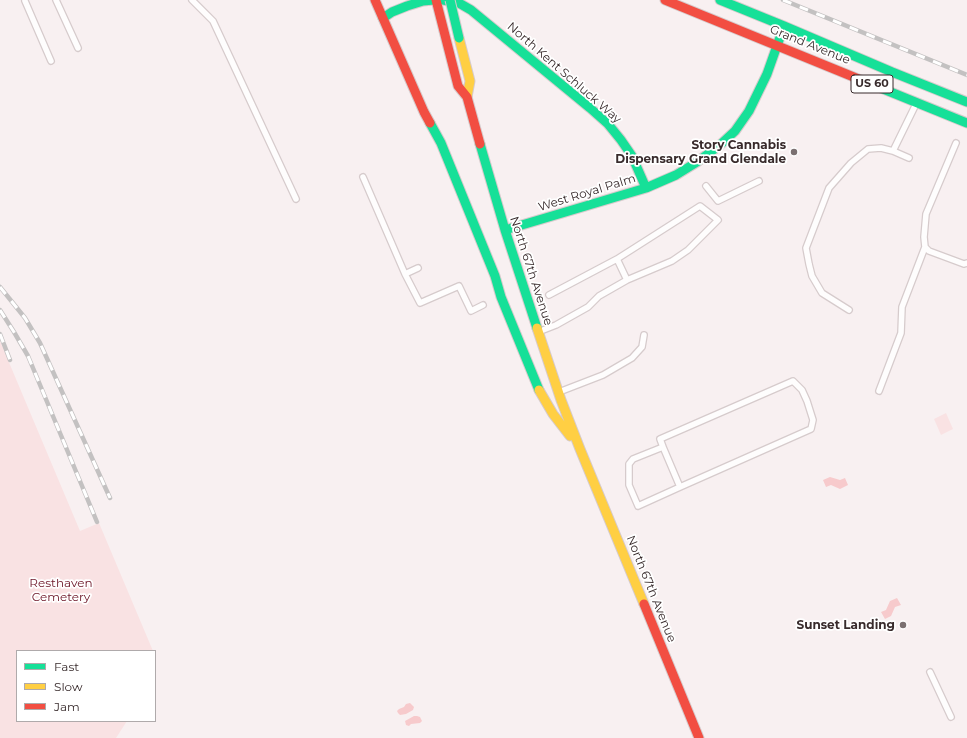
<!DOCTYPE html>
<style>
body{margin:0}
#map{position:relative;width:967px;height:738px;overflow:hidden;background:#f8f0f1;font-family:Montserrat,sans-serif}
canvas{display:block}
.legend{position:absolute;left:16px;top:650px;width:140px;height:72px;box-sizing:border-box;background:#fff;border:1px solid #afaaab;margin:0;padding:5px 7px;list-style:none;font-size:12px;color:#382b2c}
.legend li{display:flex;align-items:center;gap:8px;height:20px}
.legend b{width:20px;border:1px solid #afaaab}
</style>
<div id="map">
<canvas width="967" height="738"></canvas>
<ul class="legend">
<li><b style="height:5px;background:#16e098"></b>Fast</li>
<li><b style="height:5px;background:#ffcf43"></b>Slow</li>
<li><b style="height:5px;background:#f24e42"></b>Jam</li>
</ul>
</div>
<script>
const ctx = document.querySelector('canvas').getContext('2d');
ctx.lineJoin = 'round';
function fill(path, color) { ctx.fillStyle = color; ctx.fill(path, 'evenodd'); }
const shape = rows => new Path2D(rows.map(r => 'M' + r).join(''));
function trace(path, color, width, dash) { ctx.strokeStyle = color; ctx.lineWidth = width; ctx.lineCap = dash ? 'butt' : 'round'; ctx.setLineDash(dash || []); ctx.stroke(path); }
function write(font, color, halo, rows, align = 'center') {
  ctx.font = font + ' Montserrat,sans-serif'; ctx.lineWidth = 3.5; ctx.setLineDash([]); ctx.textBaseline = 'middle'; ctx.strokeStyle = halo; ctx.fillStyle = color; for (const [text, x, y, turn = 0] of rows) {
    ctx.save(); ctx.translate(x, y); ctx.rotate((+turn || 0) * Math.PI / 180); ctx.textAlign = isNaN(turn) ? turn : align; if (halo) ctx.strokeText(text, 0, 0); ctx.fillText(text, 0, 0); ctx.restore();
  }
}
fill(shape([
 [0,341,80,531,99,523,153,651,17,651,17,721,127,721,116,738,0,738],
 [946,413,953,429,941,435,934,419]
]), '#f9e2e3');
fill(shape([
 [830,477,840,480,845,478,848,485,840,489,831,485,826,487,823,480],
 [897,598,901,605,895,607,891,616,885,619,881,612,886,610,890,601],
 [410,703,414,707,413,710,406,714,400,715,398,713,397,711,399,709,404,707,406,704],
 [414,716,417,716,420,717,422,721,420,723,411,724,409,726,406,725,405,721]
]), '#f7cacc');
const lane = shape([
 [56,0,78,48],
 [192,0,213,21,296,199],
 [25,1,51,61],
 [956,143,926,214,924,237,925,247,929,251,964,264,967,263],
 [893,151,909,158],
 [363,177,405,274,418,268],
 [706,186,718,201,759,181],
 [405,274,420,303,459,286,471,311,483,305],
 [549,295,617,259],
 [849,310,822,293,812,276,809,264,806,248,829,188,851,163,868,149,881,148,893,151,916,104],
 [538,332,556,325,588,307,599,296,627,280,672,261,688,250,718,220,700,206,617,259,627,280],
 [879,391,901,333,902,307,925,247],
 [559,392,603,375,632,358,642,347,644,335],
 [663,447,660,439,793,381,802,390,807,401,813,420,811,429,680,487],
 [663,447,680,487,638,506,629,485,629,464,633,459,663,447],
 [930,672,951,717]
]);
const fast = shape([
 [443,0,459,3,471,10,590,108,608,124,621,140,632,156,646,188],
 [720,0,784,26,892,72,967,102],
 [383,18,392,12,407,6,423,1,434,0],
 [861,80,967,123],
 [430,123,441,143,495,276,501,297,539,390],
 [480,144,505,230,537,328],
 [505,230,646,188,676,175,697,162,720,145,735,131,749,111,767,74,784,26]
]);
const slow = shape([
 [459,38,470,81,467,97],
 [537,328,561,400,580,449,644,604],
 [539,390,553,414,570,436]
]);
const jam = shape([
 [375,0,424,112,430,123],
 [436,0,458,86,467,97,480,144],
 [665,0,861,80],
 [644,604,699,738]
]);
trace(lane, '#d6cbcc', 8);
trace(fast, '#d6cbcc', 11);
trace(slow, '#d6cbcc', 11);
trace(jam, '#d6cbcc', 11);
trace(lane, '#fefdfd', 5.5);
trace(fast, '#16e098', 9);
trace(slow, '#ffcf43', 9);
trace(jam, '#f24e42', 9);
const rail = shape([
 [783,0,967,75],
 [0,287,25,318,40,343,110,498],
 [0,310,14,332,28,356,97,522],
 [0,334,10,360]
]);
trace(rail, '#c3c1c1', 4.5);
trace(rail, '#fff', 3, [9]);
const fastBridge = shape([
 [450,0,459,38]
]);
trace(fastBridge, '#d6cbcc', 11, []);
trace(fastBridge, '#16e098', 9);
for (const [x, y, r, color] of [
 [794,152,4,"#7b7071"],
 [903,625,4,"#7b7071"]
]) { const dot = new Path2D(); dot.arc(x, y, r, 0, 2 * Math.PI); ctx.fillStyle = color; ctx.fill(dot); trace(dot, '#fff', 1.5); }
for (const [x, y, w] of [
 [872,84,42]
]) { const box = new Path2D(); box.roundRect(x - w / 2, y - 9, w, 18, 3); ctx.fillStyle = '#fff'; ctx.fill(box); trace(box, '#382b2c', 1); }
write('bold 11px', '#382b2c', null, [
 ["US 60",872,84]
]);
write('12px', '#382b2c', '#fff', [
 ["Grand Avenue",810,45,22],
 ["North Kent Schluck Way",564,73,41],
 ["West Royal Palm",587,193,-17],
 ["North 67th Avenue",531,271,72],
 ["North 67th Avenue",651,589,68]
]);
write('bold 12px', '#382b2c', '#fff', [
 ["Story Cannabis",786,145],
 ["Dispensary Grand Glendale",786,159],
 ["Sunset Landing",895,625]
], 'right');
write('12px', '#6a1224', '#fff', [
 ["Resthaven",61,583],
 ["Cemetery",61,597]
]);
</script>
